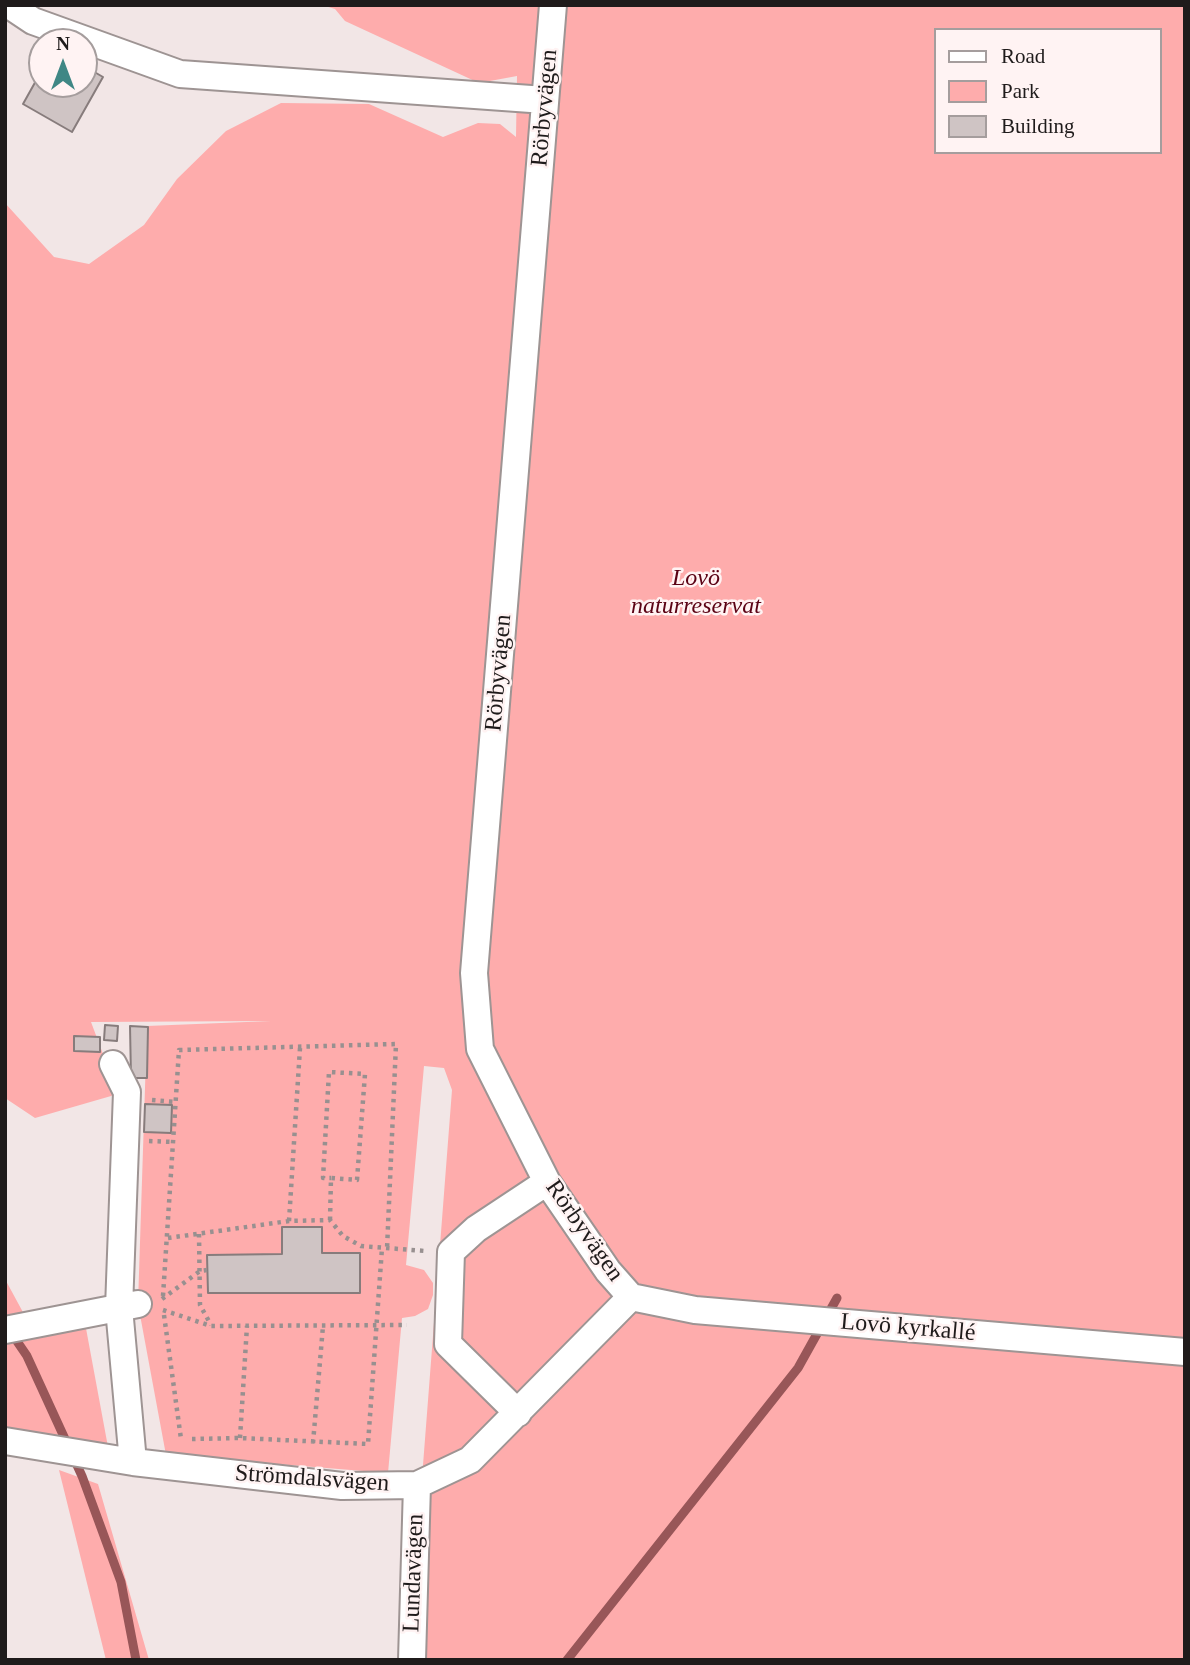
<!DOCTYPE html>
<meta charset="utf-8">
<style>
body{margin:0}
#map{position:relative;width:1190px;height:1665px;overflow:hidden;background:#f2e6e6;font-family:Georgia,serif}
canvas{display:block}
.frame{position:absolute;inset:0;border:7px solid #1f1b1b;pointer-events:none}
.legend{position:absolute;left:934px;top:28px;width:228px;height:126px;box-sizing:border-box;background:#fff3f3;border:2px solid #a59d9d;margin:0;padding:9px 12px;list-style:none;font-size:21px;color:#1f1b1b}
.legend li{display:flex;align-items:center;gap:14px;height:35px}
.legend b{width:35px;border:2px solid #a59d9d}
.north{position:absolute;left:28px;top:28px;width:70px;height:70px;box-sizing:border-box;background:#fff3f3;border:2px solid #a59d9d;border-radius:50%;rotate:0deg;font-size:19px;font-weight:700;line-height:28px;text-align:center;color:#1f1b1b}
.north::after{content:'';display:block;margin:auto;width:24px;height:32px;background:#3f8785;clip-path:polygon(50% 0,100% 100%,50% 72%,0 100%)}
</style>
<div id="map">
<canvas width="1190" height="1665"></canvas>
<div class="frame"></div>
<ul class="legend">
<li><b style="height:9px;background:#fff"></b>Road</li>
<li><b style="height:19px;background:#feacac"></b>Park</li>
<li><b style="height:19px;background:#cfc4c4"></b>Building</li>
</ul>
<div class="north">N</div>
</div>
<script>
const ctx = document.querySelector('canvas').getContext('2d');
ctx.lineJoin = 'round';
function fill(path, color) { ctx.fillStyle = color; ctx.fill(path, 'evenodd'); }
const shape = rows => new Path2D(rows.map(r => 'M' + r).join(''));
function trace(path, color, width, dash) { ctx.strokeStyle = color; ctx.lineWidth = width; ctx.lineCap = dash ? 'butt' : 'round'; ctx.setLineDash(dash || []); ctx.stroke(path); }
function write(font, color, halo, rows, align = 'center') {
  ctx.font = font + ' Georgia,serif'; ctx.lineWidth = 5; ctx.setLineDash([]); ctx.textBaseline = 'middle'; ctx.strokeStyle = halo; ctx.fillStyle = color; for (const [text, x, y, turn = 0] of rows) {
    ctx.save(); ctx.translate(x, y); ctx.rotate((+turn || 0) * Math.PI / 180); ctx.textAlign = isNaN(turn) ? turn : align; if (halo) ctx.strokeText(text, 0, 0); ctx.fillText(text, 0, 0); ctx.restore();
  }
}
fill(shape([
 [322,5,1185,5,1185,1660,401,1660,423,1465,452,1090,444,1068,424,1066,406,1265,424,1270,433,1283,433,1295,428,1309,415,1316,402,1318,388,1473,166,1455,138,1304,147,1026,271,1021,91,1022,118,1094,35,1118,5,1098,5,203,54,257,89,264,144,225,177,179,226,131,281,103,369,104,443,137,478,123,500,124,516,137,517,76,479,83,345,21,335,9],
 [936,30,1160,30,1160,152,936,152],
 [5,1279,25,1316,5,1320],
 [85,1323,108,1447,5,1429,5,1340],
 [59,1470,98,1484,149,1660,106,1660]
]), '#feacac');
trace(shape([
 [10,1331,27,1356,82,1476,121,1582,136,1660],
 [567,1660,798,1368,837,1298]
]), '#985658', 9);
const building = shape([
 [84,66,103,77,72,132,23,104,42,70,42,84,84,84,84,66],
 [105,1025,118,1026,117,1041,104,1040,105,1025],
 [130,1026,148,1027,147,1078,131,1078,130,1026],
 [74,1036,100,1037,100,1052,74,1051,74,1036],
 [145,1104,172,1105,171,1133,144,1132,145,1104],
 [282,1227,322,1227,322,1253,360,1253,360,1293,208,1293,207,1255,282,1254,282,1227]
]);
fill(building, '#cfc4c4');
trace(building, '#877c7c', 2);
const minor = shape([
 [9,5,33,21,180,74,545,100],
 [553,5,474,973,480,1049,547,1182,608,1271,631,1297],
 [113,1064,127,1092,119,1308,133,1462],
 [631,1297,695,1310,1185,1352],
 [5,1330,138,1304],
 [518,1413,448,1344,451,1252,476,1229,547,1182],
 [5,1441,133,1462,342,1486,417,1485,470,1460,631,1297],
 [412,1660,417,1485]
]);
trace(minor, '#9e9493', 30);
trace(shape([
 [152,1100,176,1102],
 [149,1141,173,1142],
 [330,1220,331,1178,357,1180,365,1074,329,1072,323,1178,331,1178],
 [289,1221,300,1048],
 [199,1234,200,1305,211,1325],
 [168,1238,289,1221,330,1220,343,1236,361,1246,425,1251],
 [163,1296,179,1050,396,1044,387,1249],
 [162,1299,200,1271,207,1270],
 [163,1310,211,1326,407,1325],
 [164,1315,181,1439,183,1439],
 [240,1438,247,1326],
 [192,1439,240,1438,368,1444,382,1248],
 [313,1443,323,1326]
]), '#989090', 4.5, [3.5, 5]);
trace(minor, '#fff', 26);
write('24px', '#1f1b1b', '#fff3f3', [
 ["Rörbyvägen",545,108,-85],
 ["Rörbyvägen",499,673,-85],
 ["Rörbyvägen",584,1231,55],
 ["Lovö kyrkallé",908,1328,5],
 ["Strömdalsvägen",312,1479,4],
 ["Lundavägen",414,1573,-88]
]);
write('italic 24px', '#5b0214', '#fff3f3', [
 ["Lovö",696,579],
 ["naturreservat",696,607]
]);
</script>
